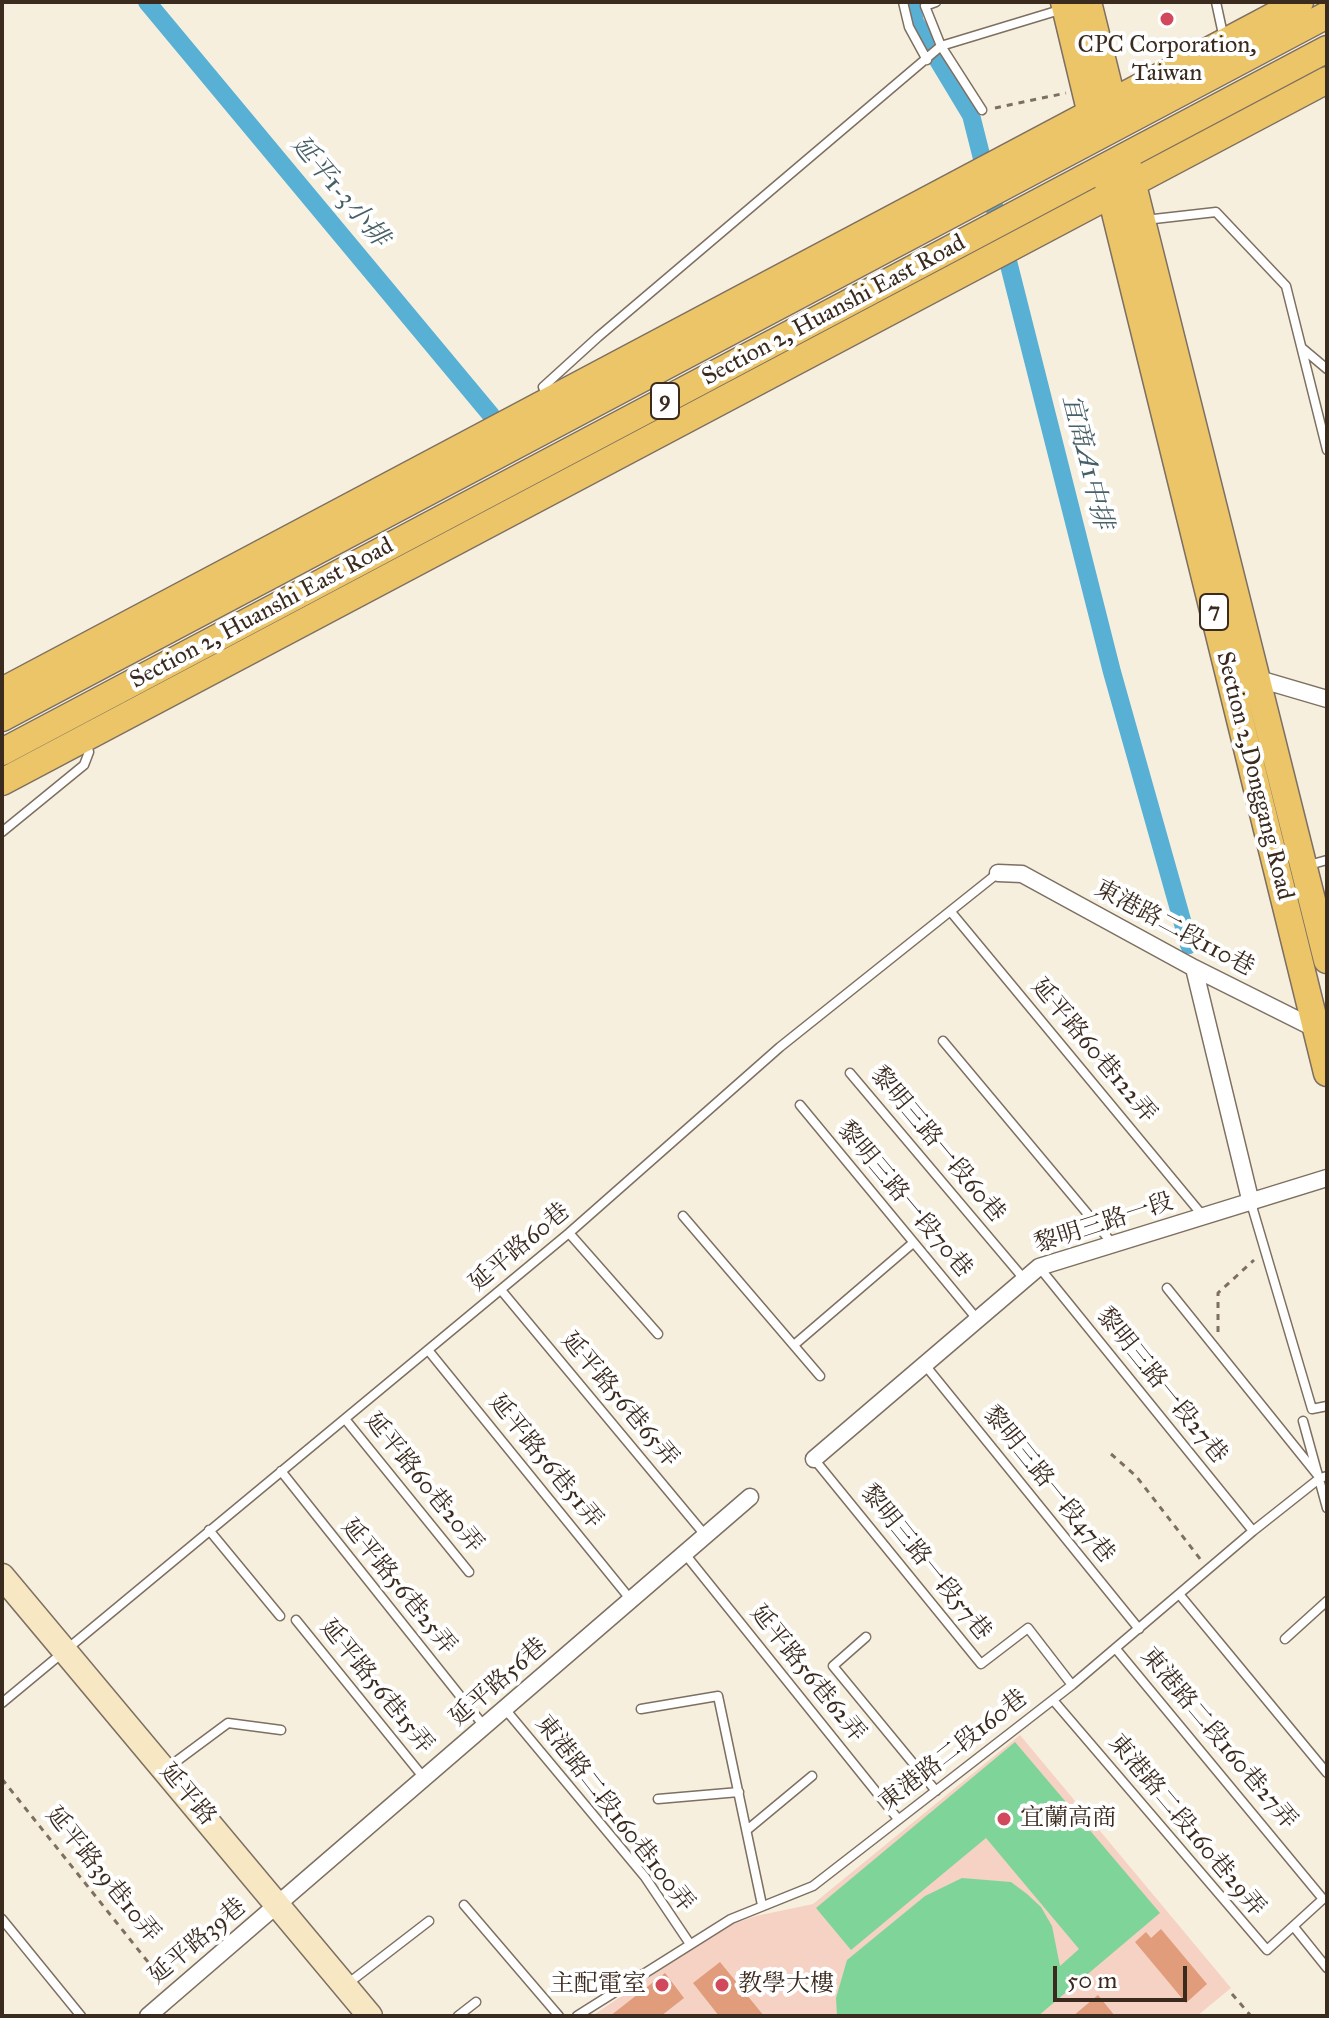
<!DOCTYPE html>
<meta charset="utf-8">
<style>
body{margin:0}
#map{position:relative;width:1329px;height:2018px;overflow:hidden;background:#f7efde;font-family:"IM FELL Great Primer",serif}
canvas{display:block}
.frame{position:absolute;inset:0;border:4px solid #3b2a1e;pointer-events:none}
.scale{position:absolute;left:1053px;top:1966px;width:134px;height:36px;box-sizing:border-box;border:4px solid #3b2a1e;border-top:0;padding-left:10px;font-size:24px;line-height:28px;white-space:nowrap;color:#3b2a1e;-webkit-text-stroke:6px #fff;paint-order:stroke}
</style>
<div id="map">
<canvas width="1329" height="2018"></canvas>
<div class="frame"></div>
<div class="scale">50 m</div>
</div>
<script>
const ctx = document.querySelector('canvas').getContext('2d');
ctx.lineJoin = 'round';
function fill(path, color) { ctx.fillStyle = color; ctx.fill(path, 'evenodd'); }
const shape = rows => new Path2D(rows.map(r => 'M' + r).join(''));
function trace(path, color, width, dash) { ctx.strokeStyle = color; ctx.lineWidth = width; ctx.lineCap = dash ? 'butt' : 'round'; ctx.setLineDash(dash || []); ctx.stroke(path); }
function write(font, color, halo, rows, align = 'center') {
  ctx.font = font + ' "IM FELL Great Primer","Noto Serif TC",serif'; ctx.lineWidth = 8; ctx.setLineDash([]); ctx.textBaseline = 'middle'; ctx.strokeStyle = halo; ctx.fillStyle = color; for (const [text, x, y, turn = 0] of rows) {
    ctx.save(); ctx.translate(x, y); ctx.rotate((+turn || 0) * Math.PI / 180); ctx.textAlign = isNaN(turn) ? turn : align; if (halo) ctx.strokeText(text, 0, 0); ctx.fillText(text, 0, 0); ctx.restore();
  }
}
fill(shape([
 [1020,1735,1231,1988,1197,2016,592,2016,724,1927,756,1916,813,1904]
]), '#f5d2c3');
fill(shape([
 [1015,1742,1160,1913,1038,2016,837,2016,836,1998,847,1960,925,1896,962,1878,1011,1882,1027,1894,1041,1907,1052,1926,1060,1966,1079,1949,986,1838,851,1950,816,1908]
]), '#7fd599');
trace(shape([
 [147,2,491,415],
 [911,2,915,22,971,115,1112,672,1189,945]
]), '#58b0d5', 18);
fill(shape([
 [1161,1929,1207,1984,1186,2003,1135,1942,1146,1932,1151,1938],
 [720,1962,764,2016,719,2016,693,1983],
 [665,1973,684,1998,661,2016,610,2016],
 [1098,1995,1115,2016,1073,2016]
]), '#e19c7b');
const lane = shape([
 [903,2,909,27,927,60],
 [936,2,925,6,941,46,1063,9],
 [1216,2,1224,39],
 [1145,220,1216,212,1286,286,1327,450],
 [1302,348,1327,369],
 [547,398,543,387,598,337,941,46,982,110],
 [2,832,84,765,89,752,86,741],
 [1309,865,1327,860],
 [951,912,1203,1216],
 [943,1041,1112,1243],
 [850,1073,1024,1279],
 [800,1105,977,1319],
 [1251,1203,1312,1409,1327,1406],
 [683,1216,820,1376],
 [569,1233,658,1334],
 [1039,1267,1253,1531],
 [1167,1288,1320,1478],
 [501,1290,705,1535],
 [794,1345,913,1243],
 [428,1350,631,1600],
 [925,1365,1139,1629],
 [345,1419,469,1572],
 [1303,1421,1327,1508],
 [814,1459,981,1664,1028,1628,1072,1685],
 [281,1471,484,1726],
 [209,1530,280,1616],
 [685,1554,898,1819],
 [1179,1594,1327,1773],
 [296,1620,424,1778],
 [866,1637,833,1666,936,1791],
 [1285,1639,1327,1601],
 [1053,1700,1267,1950,1323,1899,1116,1649],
 [2,1703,569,1233,780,1047,998,873],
 [505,1709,645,1877,690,1944],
 [641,1709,718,1696,762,1905],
 [166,1769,228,1723,281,1730],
 [658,1799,739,1792],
 [747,1830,812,1776],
 [464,1905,559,2016],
 [2,1919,81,2016],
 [1294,1927,1327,1968],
 [346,1985,429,1921],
 [458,2016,476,2002],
 [577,2016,731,1919,813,1886,1072,1685,1253,1531,1320,1478,1327,1476]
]);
const street = shape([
 [1252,677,1327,699],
 [998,873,1022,874,1194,968,1320,1031],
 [1194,968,1251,1203],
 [814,1459,1039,1267,1327,1178],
 [148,2016,750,1497]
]);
const secondary = shape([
 [2,1576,370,2016]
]);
const primary = shape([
 [1064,2,1095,131],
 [1088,2,1117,119],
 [1129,169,1327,960],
 [1107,180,1327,1073],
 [2,691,1300,2],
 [2,718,1327,15],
 [2,752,1327,49],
 [2,782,1327,80]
]);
trace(lane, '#7d6f61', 11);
trace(street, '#7d6f61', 19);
trace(secondary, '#7d6f61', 27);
trace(primary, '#7d6f61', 29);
trace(shape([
 [995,108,1066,93],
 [1218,1332,1218,1293,1254,1260],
 [1111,1454,1136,1476,1201,1560],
 [2,1779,164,1982],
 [1232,1994,1251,2016]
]), '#7d6f61', 3, [6, 6]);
trace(lane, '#fff', 8);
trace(street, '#fff', 16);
trace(secondary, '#f7e8c3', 24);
trace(primary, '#ecc569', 26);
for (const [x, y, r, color] of [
 [1167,19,8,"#d1495b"],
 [1004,1819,8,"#d1495b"],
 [662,1985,8,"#d1495b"],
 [722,1985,8,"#d1495b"]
]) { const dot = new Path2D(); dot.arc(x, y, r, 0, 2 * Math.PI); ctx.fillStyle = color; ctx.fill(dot); trace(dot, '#fff', 3); }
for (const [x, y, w] of [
 [665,401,28],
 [1214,612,28]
]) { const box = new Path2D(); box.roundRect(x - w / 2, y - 18, w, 36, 6); ctx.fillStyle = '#fff'; ctx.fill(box); trace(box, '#3b2a1e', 2); }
write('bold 22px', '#3b2a1e', null, [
 ["9",665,401],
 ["7",1214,612]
]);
write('24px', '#3b2a1e', '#fff', [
 ["CPC Corporation,",1167,46,"center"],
 ["Taiwan",1167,74,"center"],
 ["宜蘭高商",1020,1819],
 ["主配電室",646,1985,"right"],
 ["教學大樓",738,1985]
], 'left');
write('24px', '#3b2a1e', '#fff', [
 ["Section 2, Huanshi East Road",834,311,-28],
 ["Section 2, Huanshi East Road",262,614,-28],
 ["Section 2,Donggang Road",1254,776,76],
 ["東港路二段110巷",1174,929,28],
 ["延平路60巷122弄",1093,1051,50],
 ["黎明三路一段60巷",937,1145,50],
 ["黎明三路一段70巷",904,1200,50],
 ["黎明三路一段",1104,1224,-18],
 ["延平路60巷",520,1248,-40],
 ["黎明三路一段27巷",1161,1386,51],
 ["延平路56巷65弄",619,1400,50],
 ["延平路56巷51弄",545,1462,51],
 ["延平路60巷20弄",423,1483,51],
 ["黎明三路一段47巷",1048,1485,51],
 ["黎明三路一段57巷",925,1563,51],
 ["延平路56巷25弄",398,1587,51],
 ["延平路56巷62弄",807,1674,51],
 ["延平路56巷",499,1683,-41],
 ["延平路56巷15弄",376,1687,51],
 ["東港路二段160巷27弄",1218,1739,50],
 ["東港路二段160巷",954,1751,-38],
 ["延平路",187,1795,50],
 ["東港路二段160巷100弄",614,1814,52],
 ["東港路二段160巷29弄",1186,1826,50],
 ["延平路39巷10弄",102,1875,51],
 ["延平路39巷",198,1942,-40]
]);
write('italic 26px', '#476067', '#fff', [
 ["延平1-3小排",339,192,50],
 ["宜商A1中排",1086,462,76]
]);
</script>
